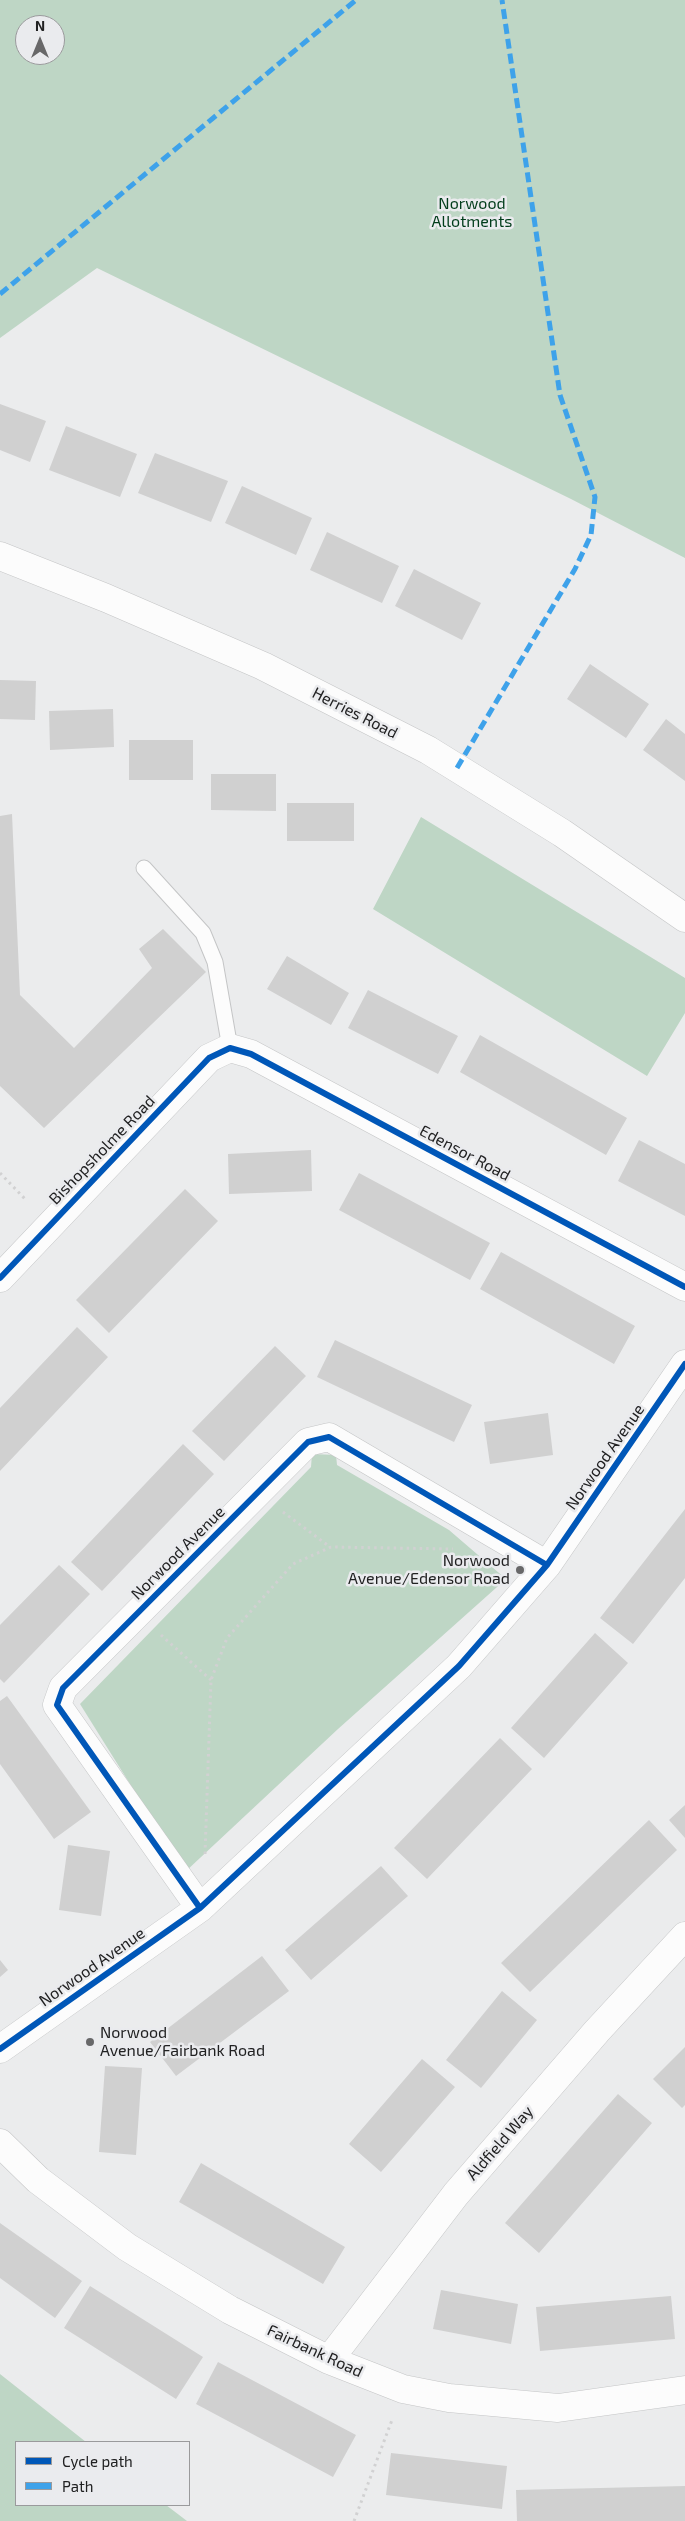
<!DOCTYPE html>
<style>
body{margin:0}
#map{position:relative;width:685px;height:2521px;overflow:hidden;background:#ebeced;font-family:"Exo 2",sans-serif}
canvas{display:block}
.legend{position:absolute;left:15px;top:2441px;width:175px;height:65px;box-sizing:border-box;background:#eaebee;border:1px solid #9a9a9c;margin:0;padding:6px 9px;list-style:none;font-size:15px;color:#212122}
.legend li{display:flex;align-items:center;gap:10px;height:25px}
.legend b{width:25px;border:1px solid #9a9a9c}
.north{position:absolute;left:15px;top:15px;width:50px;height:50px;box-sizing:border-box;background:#eaebee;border:1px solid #9a9a9c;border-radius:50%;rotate:0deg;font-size:14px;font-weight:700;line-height:20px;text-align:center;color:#212122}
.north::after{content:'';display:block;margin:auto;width:18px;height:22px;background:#686869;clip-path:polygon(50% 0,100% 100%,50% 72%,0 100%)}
</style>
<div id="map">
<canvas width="685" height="2521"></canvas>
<ul class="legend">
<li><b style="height:6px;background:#0057b8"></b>Cycle path</li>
<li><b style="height:6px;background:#3ea2ea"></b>Path</li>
</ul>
<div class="north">N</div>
</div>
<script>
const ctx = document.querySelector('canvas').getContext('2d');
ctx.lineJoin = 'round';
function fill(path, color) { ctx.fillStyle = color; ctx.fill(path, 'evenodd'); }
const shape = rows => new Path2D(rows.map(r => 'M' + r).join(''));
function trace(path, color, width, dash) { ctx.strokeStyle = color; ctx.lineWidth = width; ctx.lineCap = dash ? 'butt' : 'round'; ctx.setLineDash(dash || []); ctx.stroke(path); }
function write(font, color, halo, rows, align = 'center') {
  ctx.font = font + ' "Exo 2",sans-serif'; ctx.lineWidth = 5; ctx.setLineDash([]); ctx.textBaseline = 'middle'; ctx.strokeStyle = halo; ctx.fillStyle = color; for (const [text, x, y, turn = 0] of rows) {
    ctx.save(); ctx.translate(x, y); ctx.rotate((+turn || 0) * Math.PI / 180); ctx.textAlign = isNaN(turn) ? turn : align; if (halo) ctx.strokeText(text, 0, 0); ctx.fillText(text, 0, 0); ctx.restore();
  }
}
fill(shape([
 [0,0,685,0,685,558,571,499,97,268,0,338],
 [25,25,55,25,55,55,25,55],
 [421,817,685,978,685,1013,647,1076,373,909],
 [312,1454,336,1455,337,1465,449,1530,506,1579,338,1729,185,1872,80,1704,311,1467],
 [0,2374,86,2442,16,2442,16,2505,166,2505,187,2521,0,2521]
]), '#bed6c5');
fill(shape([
 [0,404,46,421,30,462,0,450],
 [66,426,137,454,120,497,49,470],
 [155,453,228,481,211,522,138,493],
 [242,486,312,518,296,555,225,523],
 [327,532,399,566,382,603,310,570],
 [414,569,481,603,462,640,395,606],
 [590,664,649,704,626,738,567,699],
 [0,680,36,681,35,720,0,719],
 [113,709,114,747,50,750,49,711],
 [666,719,685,734,685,781,643,750],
 [129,740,193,740,193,780,129,780],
 [211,774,276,774,276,811,211,810],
 [287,803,354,803,354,841,287,841],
 [12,814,20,995,74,1048,152,968,139,949,163,929,206,972,44,1128,0,1086,0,816],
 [287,956,349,993,331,1025,267,989],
 [368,990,458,1036,438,1074,348,1028],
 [480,1035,627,1118,606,1155,460,1072],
 [639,1140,685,1164,685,1216,618,1181],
 [311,1150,312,1191,229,1194,228,1154],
 [359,1173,490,1243,470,1280,339,1210],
 [185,1189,218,1221,109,1333,76,1300],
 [501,1252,635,1326,614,1364,480,1289],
 [77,1327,108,1357,0,1471,0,1408],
 [335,1340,472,1405,454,1442,317,1377],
 [275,1346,306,1376,224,1461,192,1431],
 [548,1413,553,1455,490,1464,484,1422],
 [183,1444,214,1474,102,1591,71,1562],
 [685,1509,685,1578,633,1644,600,1618],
 [59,1565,90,1594,4,1683,0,1679,0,1625],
 [595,1633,628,1663,544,1758,511,1728],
 [7,1696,91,1812,54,1839,0,1764,0,1701],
 [500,1738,532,1769,427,1879,394,1848],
 [685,1805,685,1838,669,1820],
 [649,1820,677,1850,530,1992,501,1963],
 [68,1845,110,1851,101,1916,59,1910],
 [381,1866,408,1896,311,1980,285,1950],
 [262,1956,289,1991,176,2076,150,2042],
 [0,1960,8,1970,0,1977],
 [502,1991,537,2020,481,2088,446,2060],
 [685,2047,685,2105,682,2108,653,2079],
 [422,2059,455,2087,381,2172,349,2144],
 [105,2066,142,2068,136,2155,99,2152],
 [618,2094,652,2123,539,2253,505,2223],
 [201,2163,345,2247,323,2284,179,2202],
 [0,2223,82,2281,55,2318,0,2278],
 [90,2286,203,2357,176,2399,64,2328],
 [441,2290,518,2304,511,2344,433,2329],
 [671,2296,675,2339,540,2351,536,2307],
 [218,2362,356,2435,333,2477,196,2404],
 [391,2453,507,2466,502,2509,386,2495],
 [685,2486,685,2521,517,2521,516,2490]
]), '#d0d0d0');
const lane = shape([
 [144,868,203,933,215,962,230,1048]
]);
const street = shape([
 [0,1278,209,1058,230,1048,251,1054,685,1287],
 [200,1908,57,1705,63,1688,308,1442,329,1437,547,1565],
 [0,2049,200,1908,459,1666,547,1565,685,1364],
 [0,2143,38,2180,127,2247,230,2310,329,2360,403,2389,449,2398,558,2408,685,2390],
 [329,2360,456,2194,597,2031,685,1936]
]);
const primary = shape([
 [0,556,106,598,263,666,428,750,562,833,685,918]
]);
trace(lane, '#c4c5c6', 17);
trace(street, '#c4c5c6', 29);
trace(primary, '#c4c5c6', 29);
trace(shape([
 [0,1173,27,1201],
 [283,1512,330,1547],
 [161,1635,211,1680],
 [205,1854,211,1680,227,1638,293,1564,331,1547,453,1549],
 [354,2521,392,2420]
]), '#d1d1d2', 3, [2.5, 4]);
trace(lane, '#fcfcfc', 15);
trace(street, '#fcfcfc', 28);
trace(primary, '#fcfcfc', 28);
trace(shape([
 [0,294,356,0],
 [457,768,575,569,591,535,595,497,560,395,502,0]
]), '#3ea2ea', 5, [10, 5]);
trace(shape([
 [0,1278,209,1058,230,1048,251,1054,685,1287],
 [200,1908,57,1705,63,1688,308,1442,329,1437,547,1565],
 [0,2049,200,1908,459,1666,547,1565,685,1364]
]), '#0057b8', 6);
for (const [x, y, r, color] of [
 [520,1570,5,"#686869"],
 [90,2042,5,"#686869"]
]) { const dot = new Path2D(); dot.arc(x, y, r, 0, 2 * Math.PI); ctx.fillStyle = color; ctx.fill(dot); trace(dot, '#eaebee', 2); }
write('16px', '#003c1a', '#eaebee', [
 ["Norwood",472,204],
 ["Allotments",472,222]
]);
write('16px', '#212122', '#eaebee', [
 ["Herries Road",355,713,27],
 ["Bishopsholme Road",102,1150,-46],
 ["Edensor Road",465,1153,28],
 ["Norwood Avenue",605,1457,-55],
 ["Norwood Avenue",178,1553,-45],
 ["Norwood Avenue",92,1967,-35],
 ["Aldfield Way",500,2143,-49],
 ["Fairbank Road",315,2351,25]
]);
write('16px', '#212122', '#eaebee', [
 ["Norwood",510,1561],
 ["Avenue/Edensor Road",510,1579],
 ["Norwood",100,2033,"left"],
 ["Avenue/Fairbank Road",100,2051,"left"]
], 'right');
</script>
